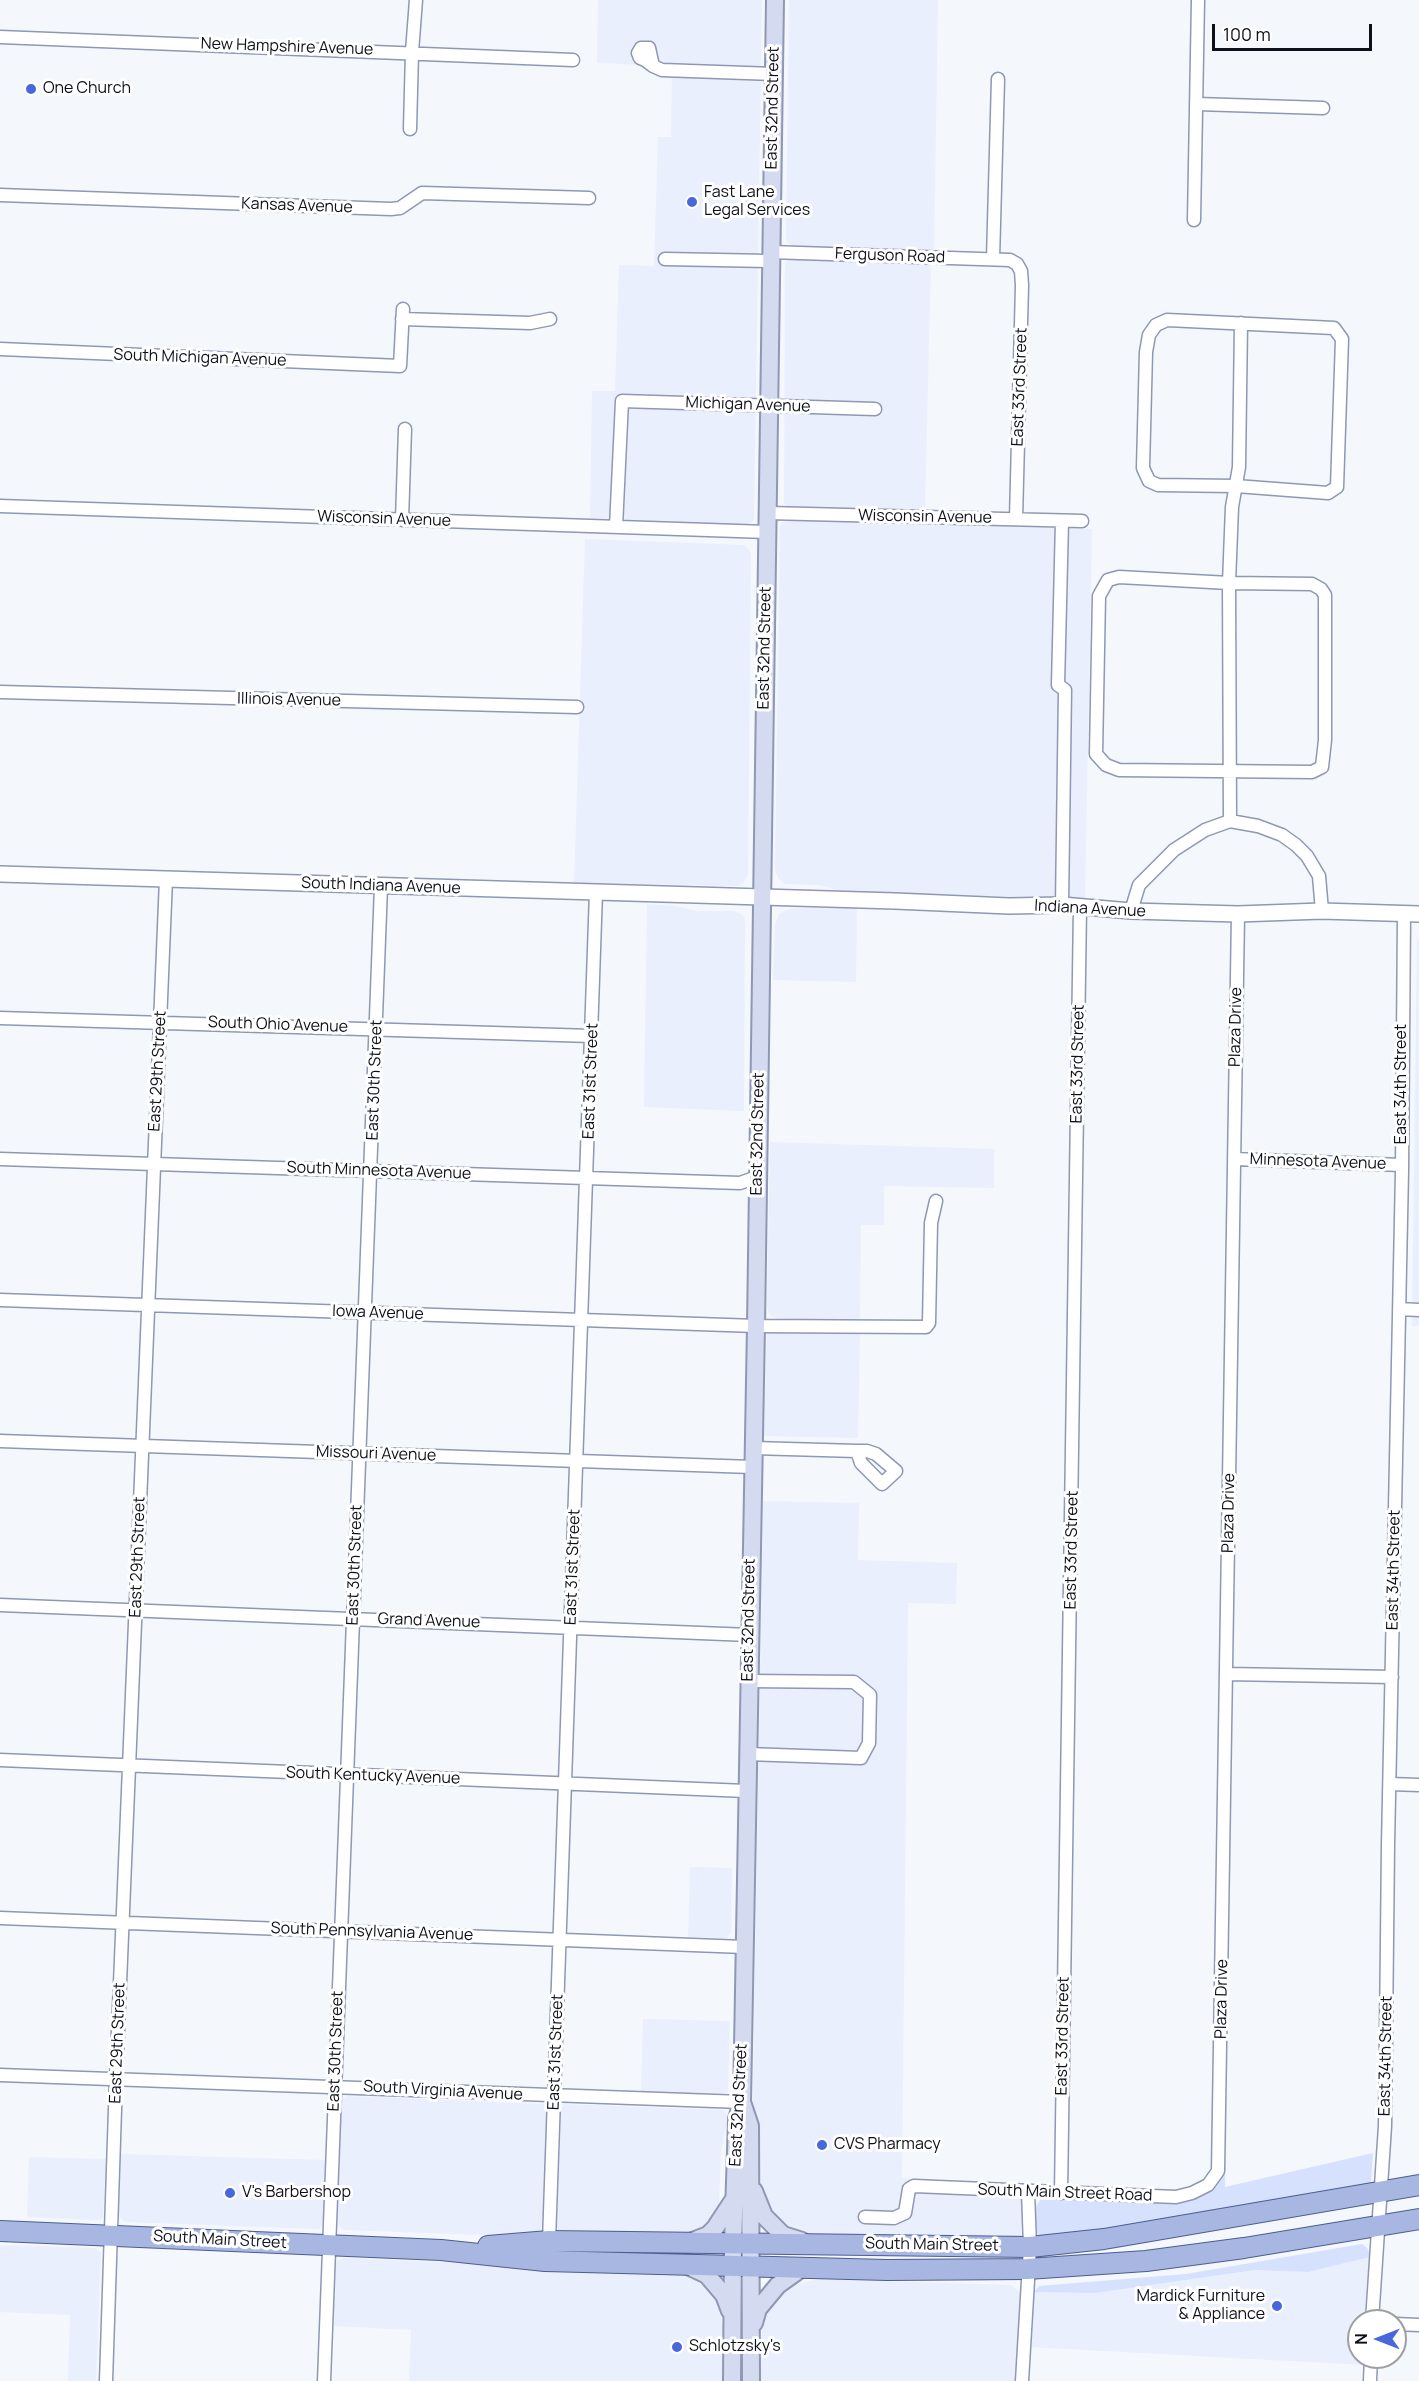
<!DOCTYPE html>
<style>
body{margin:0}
#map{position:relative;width:1419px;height:2381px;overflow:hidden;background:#f4f7fc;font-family:Manrope,sans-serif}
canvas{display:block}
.north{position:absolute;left:1347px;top:2309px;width:60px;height:60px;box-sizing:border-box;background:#fff;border:2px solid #9e9fa3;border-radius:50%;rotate:270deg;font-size:16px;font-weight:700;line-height:24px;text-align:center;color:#0c1019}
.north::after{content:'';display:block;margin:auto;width:21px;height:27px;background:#4867da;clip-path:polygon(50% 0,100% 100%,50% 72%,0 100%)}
.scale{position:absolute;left:1212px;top:24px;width:160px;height:27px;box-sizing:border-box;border:3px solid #0c1019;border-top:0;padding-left:8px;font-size:18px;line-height:21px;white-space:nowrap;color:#0c1019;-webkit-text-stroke:4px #fff;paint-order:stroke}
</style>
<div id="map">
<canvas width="1419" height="2381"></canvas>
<div class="north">N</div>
<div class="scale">100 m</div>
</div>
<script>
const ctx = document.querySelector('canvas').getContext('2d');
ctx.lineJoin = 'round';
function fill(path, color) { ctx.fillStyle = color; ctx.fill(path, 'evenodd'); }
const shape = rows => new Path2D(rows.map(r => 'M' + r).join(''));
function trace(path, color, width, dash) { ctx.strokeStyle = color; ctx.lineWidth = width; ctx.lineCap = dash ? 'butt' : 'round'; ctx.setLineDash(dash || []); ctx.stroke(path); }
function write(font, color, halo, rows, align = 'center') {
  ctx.font = font + ' Manrope,sans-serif'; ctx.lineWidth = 6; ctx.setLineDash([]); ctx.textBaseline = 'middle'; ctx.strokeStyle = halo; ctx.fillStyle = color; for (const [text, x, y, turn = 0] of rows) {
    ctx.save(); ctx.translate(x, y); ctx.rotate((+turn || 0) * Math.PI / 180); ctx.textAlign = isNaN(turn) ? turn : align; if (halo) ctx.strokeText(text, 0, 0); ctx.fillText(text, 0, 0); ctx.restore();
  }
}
fill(shape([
 [598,0,762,0,754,519,749,525,590,518,592,391,615,391,619,265,654,266,658,137,671,137,672,66,597,63],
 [789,0,938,0,934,254,794,247,789,244,786,239],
 [792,258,931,262,925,509,789,507,784,503,785,266,786,262],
 [789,520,1092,529,1085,899,852,893,818,885,785,884,778,878,775,870,780,527,782,523],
 [585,539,745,545,751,553,748,875,743,883,738,886,574,883],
 [647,904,675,906,698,911,734,911,741,914,745,919,744,1111,644,1107],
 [792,908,857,908,856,982,773,980,775,925,779,914],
 [1419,938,1419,1326,1412,1326,1417,940],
 [770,1142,994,1149,994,1188,884,1186,884,1225,861,1225,860,1321,775,1318,769,1314,767,1306],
 [860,1330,858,1438,764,1436,767,1331],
 [763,1501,859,1503,858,1560,957,1563,956,1604,908,1603,902,2178,1021,2184,1021,2238,801,2238,773,2220,758,2186,754,2154,753,2089],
 [690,1867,732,1868,731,1932,727,1938,688,1937],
 [643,2019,730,2021,728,2092,723,2094,641,2092],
 [346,2096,545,2104,547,2108,543,2221,540,2230,528,2235,484,2235,344,2230,341,2228,336,2219,342,2101],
 [564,2104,724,2110,728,2116,721,2152,719,2206,718,2212,709,2226,689,2233,665,2235,560,2232,557,2227,561,2109],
 [120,2154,326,2160,323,2222,320,2228,317,2229,125,2222,118,2215],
 [29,2157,106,2159,103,2217,99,2220,27,2217],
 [0,2245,94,2248,101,2252,96,2381,68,2381,70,2315,0,2312],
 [1370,2257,1367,2321,1359,2321,1359,2357,1366,2357,1365,2365,1029,2347,1034,2292,1095,2293,1255,2270,1307,2272],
 [344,2258,682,2272,702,2280,714,2293,717,2302,723,2327,725,2381,409,2381,411,2330,333,2326,336,2262],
 [820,2279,1011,2285,1019,2292,1021,2298,1018,2381,760,2381,763,2311,787,2286]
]), '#eaeffd');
fill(shape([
 [1373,2153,1371,2181,1366,2188,1042,2239,1036,2232,1035,2208,1040,2200,1047,2197,1159,2203,1180,2201,1206,2193,1212,2189,1225,2171,1225,2187],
 [1362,2244,1368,2249,1370,2257,1308,2272,1255,2270,1095,2293,1034,2292,1039,2286,1186,2274]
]), '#d6e1fe');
const minor = shape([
 [0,37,573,60],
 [653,66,649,48,641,48,638,53,640,58,645,60,653,66,662,70,774,74],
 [1197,104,1323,108],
 [410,129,412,52,416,0],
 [0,195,391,209,400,208,422,193,589,198],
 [1194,220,1198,0],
 [770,252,1010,260,1017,264,1021,271,1022,285,1016,519],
 [665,259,769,261],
 [993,259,998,79],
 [402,319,530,323,550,319],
 [1167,320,1334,328,1342,339,1337,487,1328,493,1236,486,1158,485,1149,481,1143,468,1146,352,1149,335,1156,325,1167,320],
 [0,349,400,366,403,309],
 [0,506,767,532],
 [768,513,1082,521],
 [402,520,405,429],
 [1062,521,1058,685,1065,690,1062,905],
 [616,527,622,401,875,409],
 [1119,577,1229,583,1312,584,1321,589,1325,595,1325,740,1322,767,1312,772,1119,770,1106,765,1096,754,1099,596,1108,580,1119,577],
 [0,692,577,707],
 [1230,821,1229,583,1232,507,1239,467,1241,323],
 [1131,911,1139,885,1174,850,1205,830,1230,821,1258,826,1282,835,1296,845,1307,856,1319,876,1322,911],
 [0,1018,592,1036],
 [0,1159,740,1183,757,1177],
 [1234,1159,1402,1165],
 [0,1300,756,1326,926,1327,929,1323,931,1223,936,1201],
 [1399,1309,1419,1310],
 [0,1441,752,1467],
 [753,1448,857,1451],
 [857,1451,867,1451,876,1454,896,1471,882,1484,861,1463,857,1451],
 [0,1605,750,1635],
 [1227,1674,1392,1677],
 [747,1754,861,1758,869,1743,870,1695,854,1682,749,1681],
 [0,1760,746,1791],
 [1390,1784,1419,1785],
 [0,1918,744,1947],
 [0,2075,742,2102],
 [1061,2193,1080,907],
 [865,2217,894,2218,905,2213,909,2189,914,2186,1176,2197,1192,2193,1208,2185,1218,2171,1238,914],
 [549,2241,596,892],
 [1372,2321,1385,2126,1388,1845,1402,1171,1404,914],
 [1395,2324,1419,2325],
 [106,2381,116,2079,166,879],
 [324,2381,381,886],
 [1022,2381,1030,2247,1028,2191],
 [1370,2381,1371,2357]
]);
const tertiary = shape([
 [0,874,895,901,1009,906,1062,905,1131,911,1238,914,1322,911,1419,914]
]);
const secondary = shape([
 [742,2102,750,2126,751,2381],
 [754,2191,764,2216,783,2235,802,2241],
 [690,2242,708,2235,715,2228,734,2199],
 [688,2266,707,2275,724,2295,730,2311],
 [754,2323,758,2309,778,2285,802,2268],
 [732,2381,733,2244,737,2119,742,2102,756,1326,775,0]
]);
const primary = shape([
 [0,2231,441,2250,545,2261,887,2270,1027,2269,1146,2261,1244,2248,1419,2219],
 [488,2246,549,2241,1030,2247,1104,2239,1419,2185]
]);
trace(minor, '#8e98b2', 15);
trace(tertiary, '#8e98b2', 18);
trace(secondary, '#8e98b2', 20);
trace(primary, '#4c5d8f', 22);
trace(minor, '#fff', 12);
trace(tertiary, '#fff', 15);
trace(secondary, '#d4dbf1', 16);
trace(primary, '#a8b7e2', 20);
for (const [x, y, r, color] of [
 [31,89,6,"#4867da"],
 [692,202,6,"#4867da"],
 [822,2145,6,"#4867da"],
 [230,2193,6,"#4867da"],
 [1277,2306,6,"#4867da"],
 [677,2347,6,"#4867da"]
]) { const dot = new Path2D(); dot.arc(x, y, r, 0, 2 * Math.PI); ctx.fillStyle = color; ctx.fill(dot); trace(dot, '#fff', 2); }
write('16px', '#0c1019', '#fff', [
 ["New Hampshire Avenue",287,47,2],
 ["East 32nd Street",773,108,-89],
 ["Kansas Avenue",297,206,2],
 ["Ferguson Road",890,256,2],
 ["South Michigan Avenue",200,358,2],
 ["East 33rd Street",1020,387,-88],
 ["Michigan Avenue",748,405,2],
 ["Wisconsin Avenue",925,517,1],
 ["Wisconsin Avenue",384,519,2],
 ["East 32nd Street",765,648,-89],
 ["Illinois Avenue",289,700,1],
 ["South Indiana Avenue",381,886,2],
 ["Indiana Avenue",1090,909,3],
 ["South Ohio Avenue",278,1025,2],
 ["Plaza Drive",1236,1027,-89],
 ["East 33rd Street",1078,1064,-89],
 ["East 29th Street",158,1071,-87],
 ["East 30th Street",375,1080,-88],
 ["East 31st Street",591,1081,-88],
 ["East 34th Street",1402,1084,-90],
 ["East 32nd Street",758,1134,-89],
 ["Minnesota Avenue",1318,1162,2],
 ["South Minnesota Avenue",379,1171,2],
 ["Iowa Avenue",378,1313,2],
 ["Missouri Avenue",376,1454,2],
 ["Plaza Drive",1229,1513,-89],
 ["East 33rd Street",1072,1550,-89],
 ["East 29th Street",138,1557,-88],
 ["East 30th Street",355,1565,-88],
 ["East 31st Street",573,1567,-88],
 ["East 34th Street",1394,1570,-89],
 ["East 32nd Street",749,1620,-89],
 ["Grand Avenue",429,1621,2],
 ["South Kentucky Avenue",373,1776,2],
 ["South Pennsylvania Avenue",372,1932,2],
 ["Plaza Drive",1222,1999,-89],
 ["East 33rd Street",1063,2036,-89],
 ["East 29th Street",118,2043,-88],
 ["East 30th Street",336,2051,-88],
 ["East 31st Street",556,2052,-88],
 ["East 34th Street",1386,2056,-89],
 ["South Virginia Avenue",443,2091,3],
 ["East 32nd Street",739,2105,-87],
 ["South Main Street Road",1065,2193,2],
 ["South Main Street",220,2240,3],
 ["South Main Street",932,2245,1]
]);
write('16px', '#0c1019', '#fff', [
 ["One Church",43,89],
 ["Fast Lane",704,193],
 ["Legal Services",704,211],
 ["CVS Pharmacy",834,2145],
 ["V's Barbershop",242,2193],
 ["Mardick Furniture",1265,2297,"right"],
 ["& Appliance",1265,2315,"right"],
 ["Schlotzsky's",689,2347]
], 'left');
</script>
